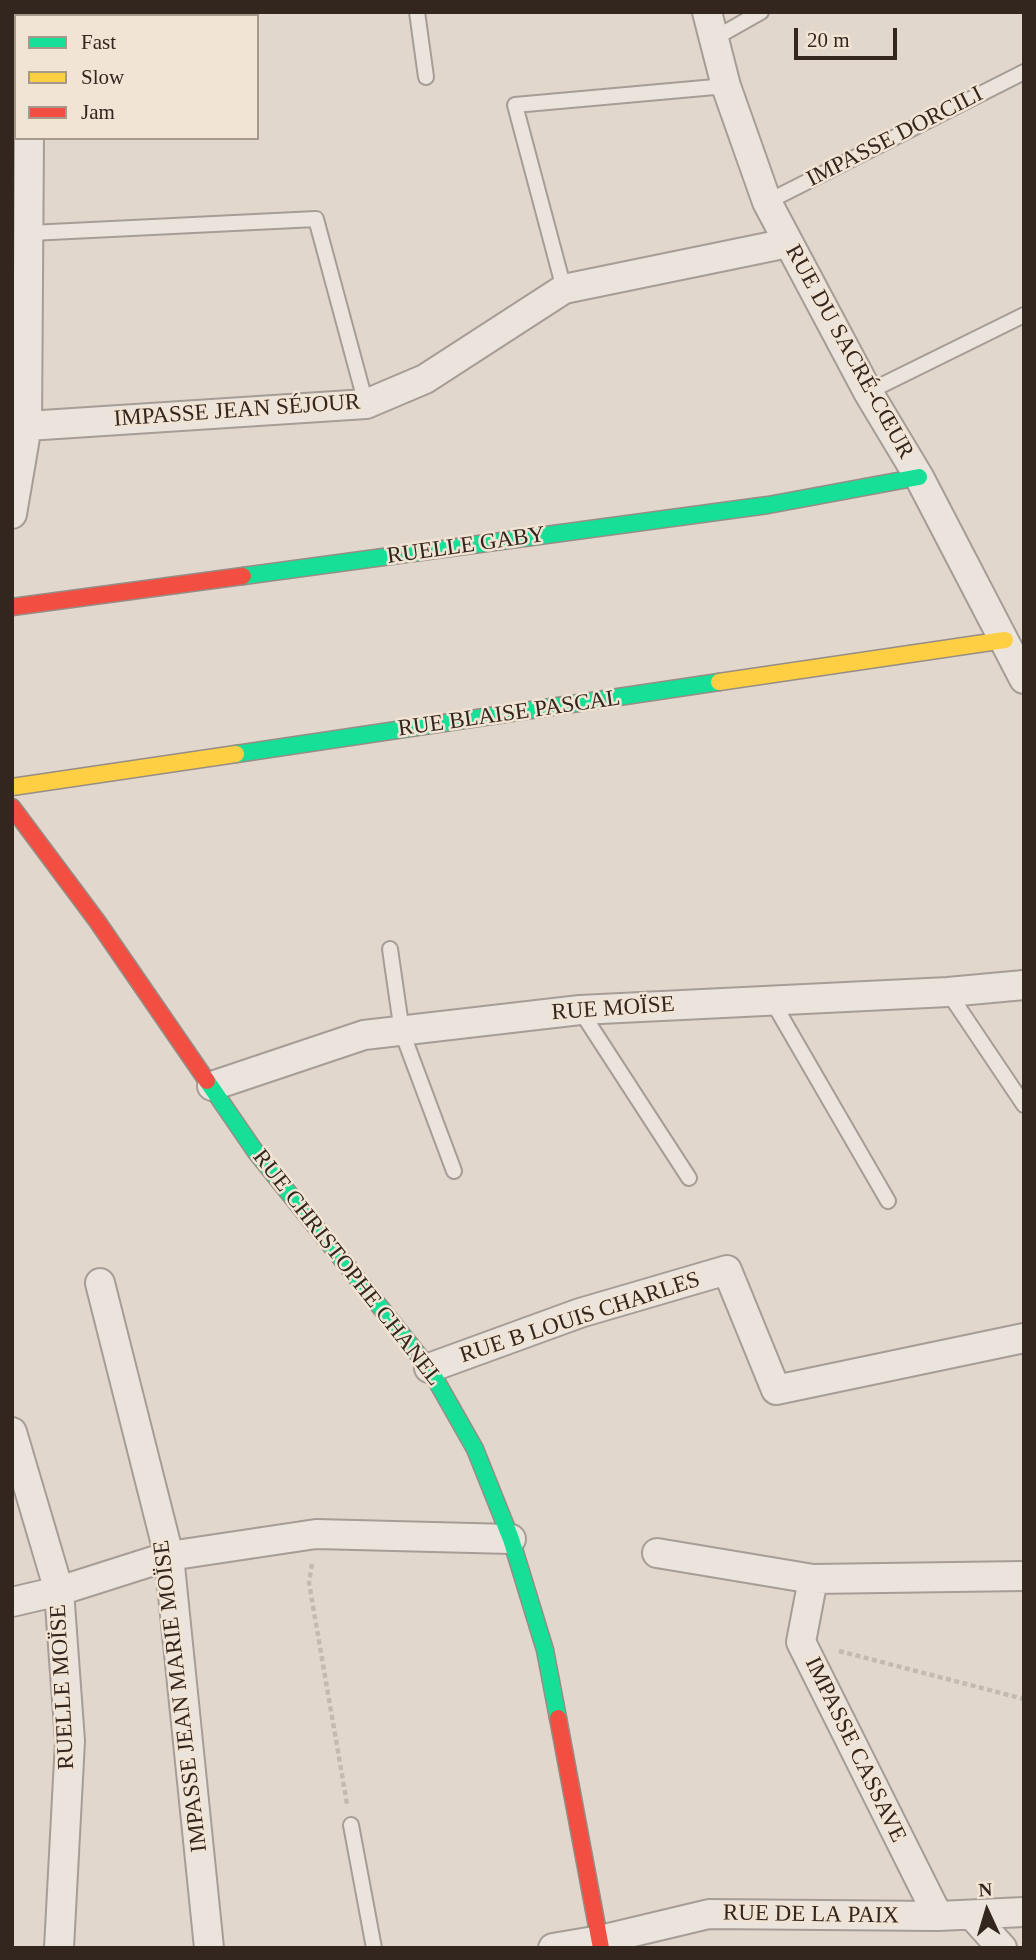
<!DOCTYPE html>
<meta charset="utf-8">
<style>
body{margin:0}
#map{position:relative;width:1036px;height:1960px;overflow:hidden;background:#e1d7cd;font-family:Georgia,serif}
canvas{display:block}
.frame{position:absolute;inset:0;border:14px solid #33261f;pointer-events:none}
.legend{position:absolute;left:14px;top:14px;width:245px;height:126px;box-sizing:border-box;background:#f1e4d4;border:2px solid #a5988c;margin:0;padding:9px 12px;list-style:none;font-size:21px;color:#33261f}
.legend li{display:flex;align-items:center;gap:14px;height:35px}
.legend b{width:35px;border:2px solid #a5988c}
.north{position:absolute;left:952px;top:1876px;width:70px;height:70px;-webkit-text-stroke:5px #f1e4d4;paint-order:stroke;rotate:356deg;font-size:19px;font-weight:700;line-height:28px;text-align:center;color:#33261f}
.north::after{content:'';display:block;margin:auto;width:24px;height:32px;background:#33261f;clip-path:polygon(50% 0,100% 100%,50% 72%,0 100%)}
.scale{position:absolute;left:794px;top:28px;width:103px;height:32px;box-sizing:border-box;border:4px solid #33261f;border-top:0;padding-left:9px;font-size:21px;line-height:24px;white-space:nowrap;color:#33261f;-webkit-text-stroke:5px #f1e4d4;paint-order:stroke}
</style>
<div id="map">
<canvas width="1036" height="1960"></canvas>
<div class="frame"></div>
<ul class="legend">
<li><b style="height:9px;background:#16e098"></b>Fast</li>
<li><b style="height:9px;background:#ffcf43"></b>Slow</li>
<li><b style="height:9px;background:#f24e42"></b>Jam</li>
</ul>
<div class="north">N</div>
<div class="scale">20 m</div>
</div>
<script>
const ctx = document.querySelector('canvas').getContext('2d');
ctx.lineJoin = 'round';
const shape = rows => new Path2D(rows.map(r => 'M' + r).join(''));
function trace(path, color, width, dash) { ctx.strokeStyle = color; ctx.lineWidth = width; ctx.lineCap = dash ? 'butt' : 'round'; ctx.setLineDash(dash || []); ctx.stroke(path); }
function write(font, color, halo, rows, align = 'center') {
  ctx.font = font + ' Georgia,serif'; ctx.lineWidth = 5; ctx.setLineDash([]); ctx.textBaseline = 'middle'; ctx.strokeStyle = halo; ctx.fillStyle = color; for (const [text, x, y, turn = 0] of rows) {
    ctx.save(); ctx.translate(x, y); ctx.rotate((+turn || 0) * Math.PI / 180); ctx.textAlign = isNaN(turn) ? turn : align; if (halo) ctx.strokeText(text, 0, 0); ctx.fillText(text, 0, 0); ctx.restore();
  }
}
const lane = shape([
 [417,12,426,77],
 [715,38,761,12],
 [767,202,1024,72],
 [30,233,316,219,366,404],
 [564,289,515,105,726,86],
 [868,392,1024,315],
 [390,949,402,1032,454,1171],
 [948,992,1024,1105],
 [771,999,888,1201],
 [580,1010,689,1178],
 [351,1825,374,1948]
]);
const street = shape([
 [29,12,29,16],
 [707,12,726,86,767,202,868,392,919,477,1024,679],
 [27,426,366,404,425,379,564,289,788,243],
 [12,514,27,426,29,138],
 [212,1086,364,1035,580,1010,948,992,1024,985],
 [100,1283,169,1556,209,1948],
 [429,1368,580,1313,727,1270,776,1390,1024,1338],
 [12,1432,59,1591,70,1741,59,1948],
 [657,1553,813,1579,1024,1576],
 [813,1579,801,1642,938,1916],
 [12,1602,59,1591,169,1556,316,1534,511,1539],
 [972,1915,1002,1948],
 [553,1948,600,1940,709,1914,938,1916,1024,1912]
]);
const fast = shape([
 [243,576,768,505,919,477],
 [236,754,719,682],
 [207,1081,255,1151,429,1368,475,1449,511,1539,545,1650,558,1718]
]);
const slow = shape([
 [719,682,1005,640],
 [12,787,236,754]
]);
const jam = shape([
 [12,607,243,576],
 [12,807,97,921,207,1081],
 [558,1718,601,1948]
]);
trace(lane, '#a69d96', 18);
trace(street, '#a69d96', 32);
trace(fast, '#968d86', 19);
trace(slow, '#968d86', 19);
trace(jam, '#968d86', 19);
trace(shape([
 [312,1564,309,1583,347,1804],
 [839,1651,1024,1699]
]), '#c2bbb4', 4.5, [5, 3.5]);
trace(lane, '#eae4dd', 14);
trace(street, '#eae4dd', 28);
trace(fast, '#16e098', 16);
trace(slow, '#ffcf43', 16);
trace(jam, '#f24e42', 16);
write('23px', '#33261f', '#f1e4d4', [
 ["IMPASSE DORCILI",895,137,-27],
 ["RUE DU SACRÉ-CŒUR",849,352,61],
 ["IMPASSE JEAN SÉJOUR",237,411,-4],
 ["RUELLE GABY",466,546,-8],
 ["RUE BLAISE PASCAL",509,714,-8],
 ["RUE MOÏSE",613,1009,-4],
 ["RUE CHRISTOPHE CHANEL",347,1268,52],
 ["RUE B LOUIS CHARLES",580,1318,-18],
 ["RUELLE MOÏSE",63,1687,-93],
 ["IMPASSE JEAN MARIE MOÏSE",181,1696,-97],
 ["IMPASSE CASSAVE",855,1750,64],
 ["RUE DE LA PAIX",811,1915,1]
]);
</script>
